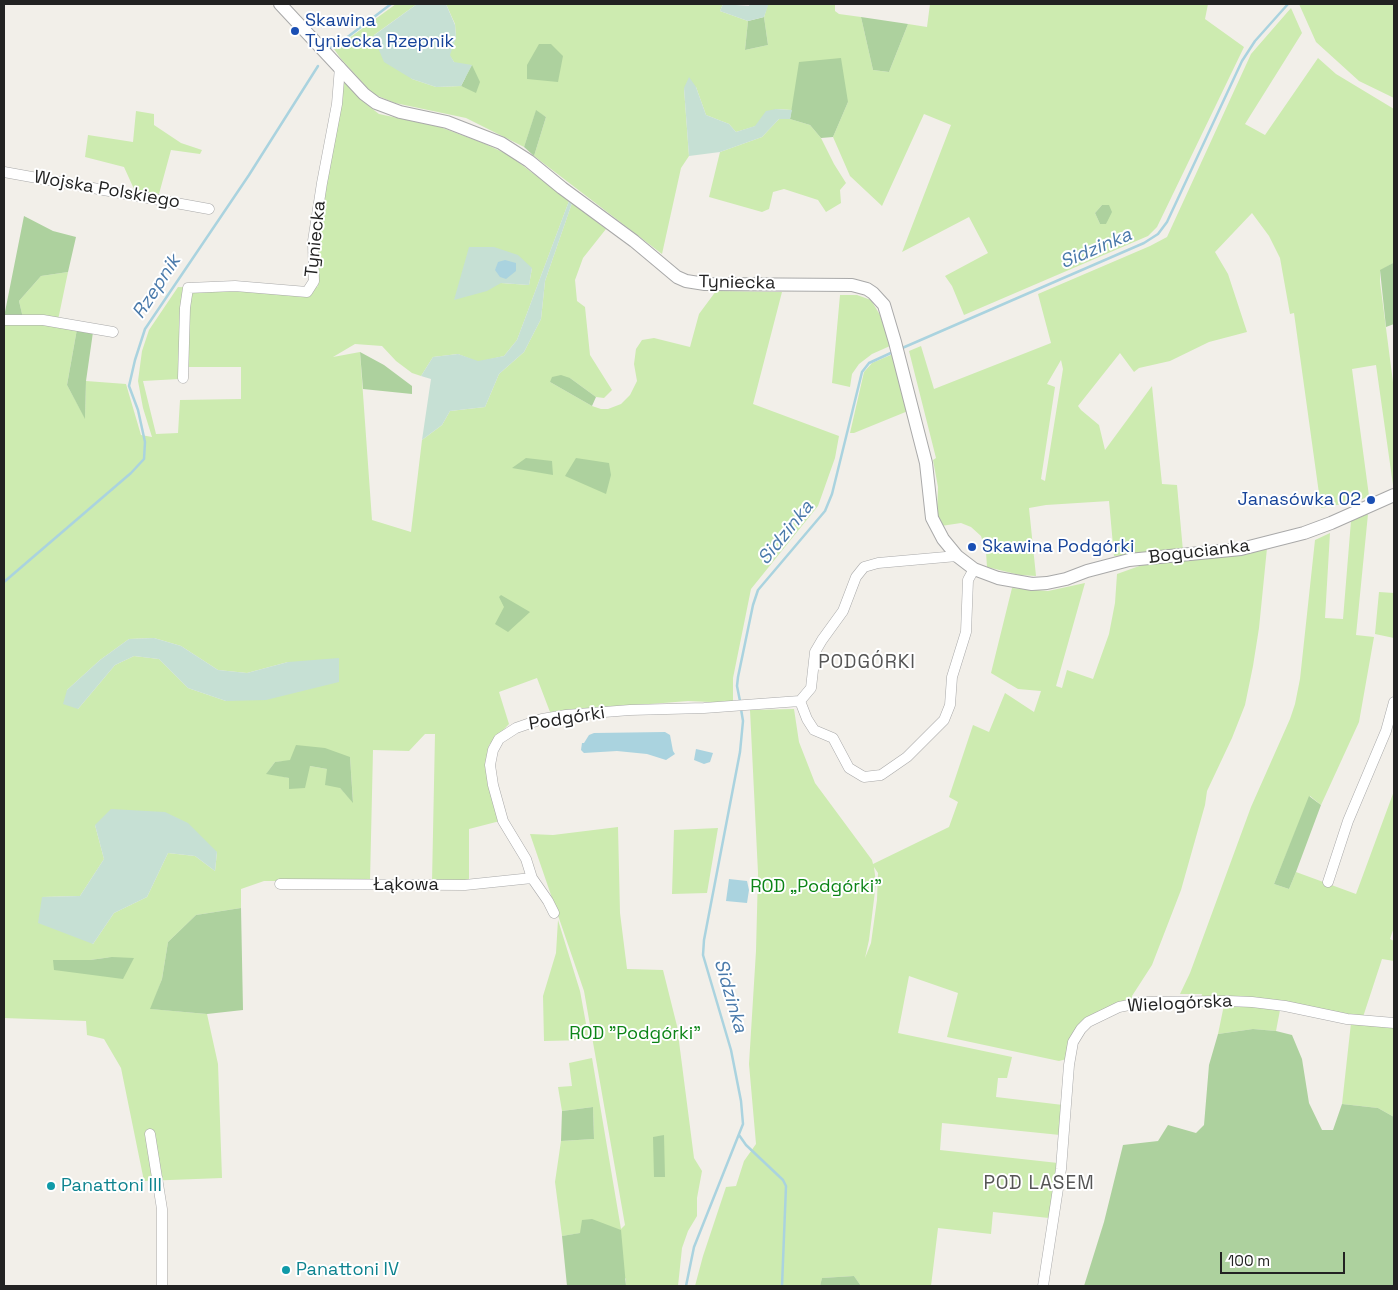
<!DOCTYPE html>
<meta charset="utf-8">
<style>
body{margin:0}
#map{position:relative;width:1398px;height:1290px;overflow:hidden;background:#f2efe9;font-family:"Space Grotesk",sans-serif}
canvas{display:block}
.frame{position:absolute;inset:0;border:5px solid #222;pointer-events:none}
.scale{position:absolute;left:1220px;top:1252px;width:125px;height:22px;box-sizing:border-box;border:2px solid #222;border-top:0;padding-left:6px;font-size:15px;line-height:18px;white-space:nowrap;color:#222;-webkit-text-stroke:4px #fff;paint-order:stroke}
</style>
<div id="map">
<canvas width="1398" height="1290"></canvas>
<div class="frame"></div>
<div class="scale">100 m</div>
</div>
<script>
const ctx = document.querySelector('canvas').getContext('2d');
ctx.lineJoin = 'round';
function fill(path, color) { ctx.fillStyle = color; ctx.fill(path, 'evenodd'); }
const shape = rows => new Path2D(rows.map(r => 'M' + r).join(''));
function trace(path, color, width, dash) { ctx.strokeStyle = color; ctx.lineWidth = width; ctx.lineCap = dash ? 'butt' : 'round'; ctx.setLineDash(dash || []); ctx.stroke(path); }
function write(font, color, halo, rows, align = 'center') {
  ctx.font = font + ' "Space Grotesk",sans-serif'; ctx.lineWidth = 4; ctx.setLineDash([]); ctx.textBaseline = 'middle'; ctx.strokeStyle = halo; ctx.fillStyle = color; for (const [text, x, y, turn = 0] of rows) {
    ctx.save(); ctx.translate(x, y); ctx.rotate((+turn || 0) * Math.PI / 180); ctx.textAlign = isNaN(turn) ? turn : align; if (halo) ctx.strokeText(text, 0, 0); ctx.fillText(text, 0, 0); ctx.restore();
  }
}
fill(shape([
 [396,4,417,4,374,35,412,79,436,87,461,86,476,92,449,55,456,38,455,24,446,4,723,4,720,11,748,21,745,50,768,45,764,17,768,4,835,4,835,11,839,14,861,17,873,70,889,72,908,24,927,27,930,4,1208,4,1205,19,1244,47,1157,227,1148,236,964,315,952,286,945,276,988,253,969,217,902,252,951,125,924,114,882,206,850,176,833,137,848,102,800,62,792,110,776,109,756,126,736,132,729,124,706,115,696,87,684,88,689,156,681,168,662,254,534,156,546,117,536,111,524,147,466,118,395,103,373,94,341,59,334,49],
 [1102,205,1109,205,1106,224,1100,224,1095,213],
 [1299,4,1394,4,1394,98,1359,81,1316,42],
 [1291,8,1302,33,1245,124,1265,135,1318,58,1336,74,1394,109,1394,264,1393,263,1380,271,1380,282,1394,390,1394,484,1393,485,1376,365,1352,369,1369,496,1358,501,1321,508,1294,313,1290,314,1280,258,1269,236,1252,213,1215,252,1228,274,1247,332,1209,342,1170,361,1139,368,1134,372,1120,353,1078,406,1081,410,1099,425,1105,450,1152,386,1162,484,1177,485,1183,551,1114,556,1109,501,1046,505,1029,508,1036,576,1020,575,987,567,986,552,981,536,971,527,961,523,941,526,937,514,938,487,933,460,936,458,909,351,921,346,934,389,1051,343,1038,294,1150,246,1167,237,1251,54],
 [1061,360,1063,369,1045,481,1041,479,1055,387,1047,384],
 [341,72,360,99,379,114,440,127,483,143,509,155,569,201,517,340,504,356,478,362,458,354,433,357,421,376,412,373,396,361,382,346,355,344,333,357,360,352,372,520,411,532,422,440,442,425,450,411,485,407,499,374,524,352,541,319,545,281,572,203,606,229,583,258,575,280,577,301,585,307,590,355,612,390,604,398,596,397,570,378,550,382,592,406,601,409,608,409,621,404,630,395,637,381,634,364,636,349,642,340,654,338,690,347,699,314,716,291,782,292,753,404,839,436,835,458,818,506,751,589,733,678,733,703,688,701,550,712,537,678,499,692,509,724,489,745,487,755,500,821,469,829,469,883,432,882,435,734,425,734,409,751,373,750,370,881,264,881,241,889,241,908,196,915,168,942,162,979,151,1009,207,1014,218,1064,222,1178,144,1181,121,1068,104,1039,87,1035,86,1021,4,1018,4,323,41,323,77,329,67,385,85,418,86,381,126,384,141,435,152,437,143,408,138,381,142,351,149,330,178,287,309,292,318,286,315,237],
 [532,268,529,285,501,283],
 [179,367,241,367,241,399,180,400,178,433,156,434,143,381,179,379],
 [154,638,181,646,218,670,247,673,288,662,226,701,188,688,159,659,134,656,115,665,78,709,67,690,100,660,129,639],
 [350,757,353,802,340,788,327,769,310,766,289,789,289,778,267,773,275,762],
 [95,825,217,852,215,871,195,856,168,853,147,897,114,913,93,944,42,897,80,896,104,859],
 [112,957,54,970,54,960,90,960],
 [136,111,154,114,154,125,181,143,202,150,200,154,171,150,159,194,134,189,124,167,85,157,88,135,133,142],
 [779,119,790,119,810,125,821,138,834,164,846,183,840,190,841,203,826,212,818,200,784,189,773,192,769,209,762,212,709,197,720,152,762,137],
 [68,272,58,320,23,318,19,301,41,276],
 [840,295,857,295,871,300,880,315,890,346,872,354,859,364,852,374,850,387,832,383],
 [893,354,908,411,854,433,850,433,864,372,872,363],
 [1368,514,1356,635,1374,637,1359,722,1321,805,1310,796,1274,884,1289,889,1296,872,1356,894,1394,791,1394,927,1390,939,1394,941,1394,961,1382,959,1363,1017,1201,998,1202,994,1180,994,1190,973,1251,807,1290,719,1295,704,1300,679,1315,540,1330,533,1325,618,1343,619,1351,521],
 [1267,548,1259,628,1253,666,1245,705,1232,738,1207,791,1205,805,1181,890,1152,965,1132,996,1133,1000,1086,1019,1072,1034,1067,1059,1059,1061,947,1037,958,993,909,976,898,1033,1012,1057,1007,1078,998,1078,996,1097,1063,1105,1060,1135,942,1123,940,1150,1058,1163,1049,1218,993,1212,991,1234,938,1228,931,1286,861,1286,854,1276,822,1278,820,1286,695,1286,703,1256,726,1187,736,1186,744,1161,756,1144,749,1064,756,951,758,873,750,710,794,709,799,742,815,783,872,860,873,864,949,827,958,802,949,797,973,725,989,732,1005,693,1034,712,1041,691,1018,689,991,673,1012,588,1048,591,1085,583,1056,686,1062,688,1067,670,1093,679,1109,634,1115,603,1117,574,1145,564],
 [874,867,878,873,877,900,871,943,865,958,869,940,876,883],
 [1379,592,1394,593,1394,638,1375,634],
 [618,827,620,913,627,969,663,970,677,1026,694,1158,702,1171,697,1198,697,1216,688,1231,682,1248,678,1286,626,1286,626,1279,581,1233,562,1236,555,1182,561,1141,594,1139,593,1107,562,1111,558,1087,572,1086,569,1063,592,1058,621,1229,625,1225,584,991,530,834,553,835],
 [718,828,707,893,672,894,674,830],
 [558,920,580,991,589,1040,544,1041,543,996,556,953],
 [1224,1005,1260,1005,1280,1010,1276,1031,1253,1029,1218,1034],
 [1351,1023,1394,1028,1394,1117,1378,1108,1342,1104]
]), '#cdebb0');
fill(shape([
 [764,17,768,45,745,50,748,21],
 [861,17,908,24,889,72,873,70],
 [539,44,551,44,563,56,558,82,527,79,527,65],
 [841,58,848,102,833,137,821,138,810,125,790,119,799,62],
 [472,65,480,82,476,93,461,86],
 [536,110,546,117,534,156,524,147],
 [1102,205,1109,205,1112,212,1106,224,1100,224,1095,213],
 [24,216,53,231,76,237,68,272,41,276,19,301,23,318,4,317],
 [1393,263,1394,324,1386,327,1380,270],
 [77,329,93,332,86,381,85,419,67,385],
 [360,352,384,365,412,386,412,394,363,389],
 [561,375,570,378,596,397,592,406,550,382,552,377],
 [526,458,552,461,553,475,512,468],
 [576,458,609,463,611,475,606,494,565,476],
 [501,595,530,612,508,632,495,624,504,607,499,597],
 [296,745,325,748,350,757,353,803,340,788,325,785,327,769,310,766,305,788,289,789,289,778,266,774,275,762,290,760],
 [1309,796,1321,805,1296,872,1289,889,1274,884],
 [241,908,243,1010,207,1014,150,1009,162,979,168,942,196,915],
 [112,957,134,958,123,979,54,970,53,960,90,960],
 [1253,1029,1276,1031,1292,1035,1302,1059,1309,1103,1322,1130,1333,1130,1342,1104,1378,1108,1394,1117,1394,1286,1084,1286,1104,1222,1123,1145,1158,1141,1168,1125,1196,1133,1204,1125,1209,1065,1218,1034],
 [593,1107,594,1139,561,1141,562,1111],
 [664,1135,665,1177,654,1177,653,1137],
 [592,1219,621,1230,626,1286,567,1286,562,1236,580,1233,582,1220],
 [854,1276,861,1286,820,1286,822,1278]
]), '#add19e');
fill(shape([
 [417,4,446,4,455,25,456,38,450,55,454,62,472,65,461,86,436,87,412,79,384,62,373,36],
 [723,4,749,6,750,4,768,4,768,6,764,17,748,21,720,11],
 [689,77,696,87,706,115,729,124,736,132,755,126,766,111,776,109,792,110,790,119,779,119,762,137,720,152,689,156,684,88],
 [569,201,572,203,545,281,541,319,524,352,499,374,485,407,450,411,442,425,422,440,431,379,421,376,433,357,458,354,478,361,504,356,517,340],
 [469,247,494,247,518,255,532,268,529,285,501,283,487,291,454,300],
 [154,638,181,646,218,670,247,673,288,662,339,658,339,682,266,700,226,701,188,688,159,659,134,656,115,665,78,709,63,704,67,690,100,660,129,639],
 [111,809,165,812,188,823,217,852,215,871,195,856,168,853,147,897,114,913,93,944,38,923,42,897,80,896,104,859,95,825]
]), '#c6e0d4');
fill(shape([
 [505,260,516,263,516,271,506,279,500,277,495,270,498,262],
 [665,732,670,735,673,751,675,754,666,760,647,754,617,751,584,753,581,750,582,743,584,743,589,735,594,733],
 [696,749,713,753,710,762,704,764,694,760],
 [729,879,747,881,749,890,747,903,726,901]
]), '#aad3df');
trace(shape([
 [330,48,341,42,391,4],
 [900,349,1144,243,1158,234,1167,222,1242,61,1255,41,1288,4],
 [4,582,131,473,144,459,145,442,138,410,129,386,135,360,145,329,249,175,318,66],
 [740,701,737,686,738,677,753,605,758,590,825,511,832,494,862,372,869,363,893,352],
 [739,1135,746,1145,783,1180,786,1186,782,1286],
 [686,1286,694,1247,743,1124,741,1101,731,1050,703,955,704,940,740,752,743,721,741,709]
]), '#aad3df', 2.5);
const minor = shape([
 [4,172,209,209],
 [4,320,43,320,113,332],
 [183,378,185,308,188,288,235,286,307,292,314,281,313,241,322,183,337,104,340,67],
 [957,556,878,563,864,567,856,577,843,611,822,640,815,652,811,688,800,701,807,719,814,730,833,738,849,768,864,777,881,775,907,757,944,720,950,705,952,677,966,632,968,580,974,569],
 [1328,882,1348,821,1386,731,1394,702],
 [280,884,465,885,532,878],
 [554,913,548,901,532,878,526,859,503,821,493,785,490,765,493,750,499,739,516,728,542,719,566,715,630,710,704,708,800,701],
 [150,1134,162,1209,162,1286],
 [1043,1286,1061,1169,1069,1065,1073,1042,1081,1029,1088,1022,1119,1007,1144,1002,1228,1001,1252,1002,1285,1006,1347,1019,1394,1023]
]);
const tertiary = shape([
 [280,4,364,94,376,103,400,112,447,122,501,143,529,161,562,188,634,241,677,277,686,281,705,284,852,285,867,289,873,293,884,305,895,342,926,463,932,518,943,539,957,556,974,569,998,578,1032,584,1047,583,1066,579,1087,571,1129,560,1241,549,1304,533,1331,523,1394,495]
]);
trace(minor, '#a9a9a9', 11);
trace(tertiary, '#a9a9a9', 14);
trace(minor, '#fff', 10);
trace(tertiary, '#fff', 12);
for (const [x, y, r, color] of [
 [295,31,5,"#1a4fb4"],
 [1371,500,5,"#1a4fb4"],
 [972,547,5,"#1a4fb4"],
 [51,1186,5,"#0f9aa8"],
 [286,1270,5,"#0f9aa8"]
]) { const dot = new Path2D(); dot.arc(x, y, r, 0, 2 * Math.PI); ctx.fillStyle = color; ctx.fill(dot); trace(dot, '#fff', 2); }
write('18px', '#164399', '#fff', [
 ["Skawina",305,21],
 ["Tyniecka Rzepnik",305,42],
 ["Janasówka 02",1361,500,"right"],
 ["Skawina Podgórki",982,547]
], 'left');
write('18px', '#222', '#fff', [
 ["Wojska Polskiego",107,190,10],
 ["Tyniecka",316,239,-84],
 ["Tyniecka",737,283,1],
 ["Bogucianka",1199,552,-7],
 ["Podgórki",567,719,-9],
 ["Łąkowa",406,885],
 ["Wielogórska",1180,1004,-3]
]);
write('18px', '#0c8416', '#fff', [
 ["ROD „Podgórki”",816,887],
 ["ROD \"Podgórki\"",635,1034]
]);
write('18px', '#0d838f', '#fff', [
 ["Panattoni III",61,1186],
 ["Panattoni IV",296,1270]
], 'left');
write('italic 19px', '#4a7aab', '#fff', [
 ["Sidzinka",1096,249,-23],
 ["Rzepnik",157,287,-57],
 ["Sidzinka",786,533,-51],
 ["Sidzinka",730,996,74]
]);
ctx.letterSpacing = '1px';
write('19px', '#555', '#fff', [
 ["PODGÓRKI",867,663],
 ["POD LASEM",1039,1184]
]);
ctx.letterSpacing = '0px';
</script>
